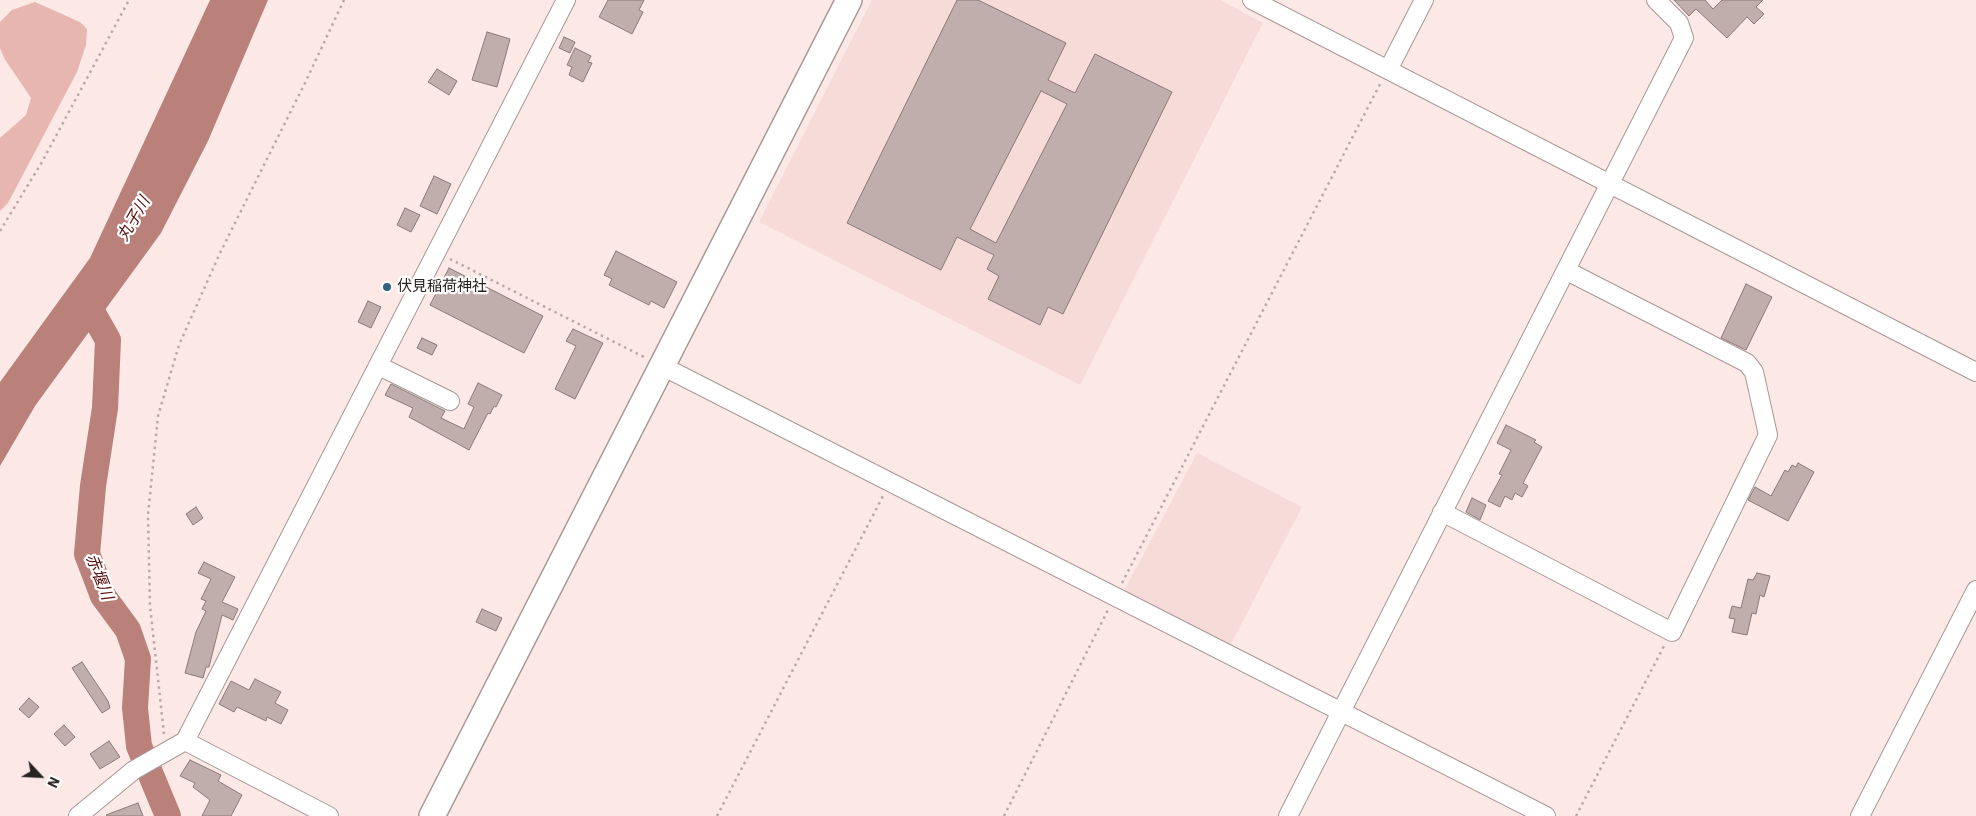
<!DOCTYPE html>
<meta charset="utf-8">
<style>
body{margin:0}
#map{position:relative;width:1976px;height:816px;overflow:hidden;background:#fce9e6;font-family:"IBM Plex Sans",sans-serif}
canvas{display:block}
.north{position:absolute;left:15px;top:751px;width:50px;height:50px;-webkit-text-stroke:4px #fff;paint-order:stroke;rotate:115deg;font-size:14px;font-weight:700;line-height:20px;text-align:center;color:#292221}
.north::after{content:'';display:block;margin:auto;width:18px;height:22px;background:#292221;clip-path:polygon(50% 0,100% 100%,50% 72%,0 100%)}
</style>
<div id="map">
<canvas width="1976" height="816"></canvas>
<div class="north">N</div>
</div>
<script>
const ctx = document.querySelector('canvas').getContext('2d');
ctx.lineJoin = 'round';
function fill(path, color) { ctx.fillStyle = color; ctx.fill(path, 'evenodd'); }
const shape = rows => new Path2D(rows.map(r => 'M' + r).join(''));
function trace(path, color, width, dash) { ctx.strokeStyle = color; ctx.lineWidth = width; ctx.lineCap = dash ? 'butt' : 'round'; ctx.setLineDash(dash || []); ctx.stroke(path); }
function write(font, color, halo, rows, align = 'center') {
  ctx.font = font + ' "IBM Plex Sans","Noto Sans JP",sans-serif'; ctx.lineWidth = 4.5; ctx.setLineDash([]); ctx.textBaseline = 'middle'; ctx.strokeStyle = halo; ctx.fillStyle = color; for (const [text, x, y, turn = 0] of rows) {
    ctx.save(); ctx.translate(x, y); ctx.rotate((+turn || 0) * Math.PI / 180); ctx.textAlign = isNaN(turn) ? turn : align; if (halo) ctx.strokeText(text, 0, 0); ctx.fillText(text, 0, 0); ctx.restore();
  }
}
fill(shape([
 [872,0,1220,0,1263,23,1080,385,759,222],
 [1197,453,1302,507,1230,646,1124,591]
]), '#f7dbd8');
fill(shape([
 [35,2,80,22,87,29,86,45,77,72,8,203,0,211,0,138,26,115,31,98,4,58,0,48,0,22,12,10]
]), '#e7b6b0');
fill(shape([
 [210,0,268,0,208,141,161,233,35,406,0,466,0,382,90,258]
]), '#ba817a');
trace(shape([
 [86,301,108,340,105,408,93,486,87,554,103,596,128,630,138,659,135,708,139,746,168,816]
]), '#ba817a', 26);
const building = shape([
 [608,0,644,0,639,10,643,12,632,34,599,17,608,0],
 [957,0,978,0,1066,43,1048,80,1075,93,1095,54,1172,92,1063,314,1048,307,1040,325,988,299,999,276,987,269,994,255,957,237,941,270,847,223,957,0],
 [1041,91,1067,104,996,243,970,229,1041,91],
 [1674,0,1705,0,1713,9,1722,0,1763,0,1756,7,1764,14,1754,24,1747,17,1727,38,1696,9,1689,16,1674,0],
 [487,32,510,39,497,87,472,80,487,32],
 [564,37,575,42,570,53,559,48,564,37],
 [575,48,591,56,588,62,592,63,583,82,569,75,572,67,567,65,575,48],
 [437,69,457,81,449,95,428,82,437,69],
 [434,176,451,184,437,214,420,206,434,176],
 [405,208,420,215,411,232,397,225,405,208],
 [616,251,677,282,664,308,651,301,649,305,609,285,612,279,604,275,616,251],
 [449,268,543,316,524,353,430,305,449,268],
 [1746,284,1772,297,1746,350,1721,338,1746,284],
 [368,301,381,307,371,328,358,322,368,301],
 [573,329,603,343,575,399,555,389,576,346,566,341,573,329],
 [422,338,437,345,432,355,417,348,422,338],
 [478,383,502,395,496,407,494,406,490,414,488,413,469,450,409,417,413,408,385,395,391,384,445,411,441,418,464,429,474,407,468,404,478,383],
 [1506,425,1536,440,1534,442,1542,447,1523,483,1528,486,1522,497,1515,493,1512,500,1505,496,1500,507,1488,501,1502,475,1499,474,1511,450,1497,443,1506,425],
 [1798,463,1814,472,1788,521,1748,500,1755,487,1771,496,1785,470,1788,472,1792,465,1796,467,1798,463],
 [1472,498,1486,505,1480,520,1466,512,1472,498],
 [196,507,203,518,193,525,186,514,196,507],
 [204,562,235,577,222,602,238,609,233,620,222,615,209,667,206,667,203,678,185,673,196,632,206,611,202,609,206,601,201,599,211,579,198,573,204,562],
 [1757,573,1770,576,1764,597,1760,595,1756,614,1752,613,1747,635,1732,632,1735,619,1729,618,1732,606,1741,608,1748,579,1753,580,1757,573],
 [482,609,502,618,496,631,476,622,482,609],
 [82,662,108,701,110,708,102,713,72,668,82,662],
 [255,679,281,692,275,703,288,710,281,724,267,717,266,721,237,707,234,712,219,704,231,681,249,690,255,679],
 [29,698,39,707,29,718,19,709,29,698],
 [64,725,75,737,65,746,54,734,64,725],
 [109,741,120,757,100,769,90,754,109,741],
 [190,760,221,775,218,781,242,795,231,816,202,816,210,800,193,787,195,783,180,776,190,760],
 [138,803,143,816,107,816,106,815,138,803]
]);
fill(building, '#c0aeac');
trace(building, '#8a7a77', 1);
const street = shape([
 [1252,0,1976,372],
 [1388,70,1424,0],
 [379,366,450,401],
 [662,366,1546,816],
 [1442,512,1672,632,1768,435,1754,372,1747,363,1567,271],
 [185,741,329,816],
 [78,816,134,770,185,741,566,0],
 [1288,816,1684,38,1679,23,1656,0],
 [1860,816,1976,590]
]);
const secondary = shape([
 [432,816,849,0]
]);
trace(street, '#a89795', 20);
trace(secondary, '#a89795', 28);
trace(shape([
 [0,231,42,162,129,0],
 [450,259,646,358],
 [1122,583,1380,84],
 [164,734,150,606,148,515,158,416,179,345,220,253,305,83,344,0],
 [717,816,883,496],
 [1004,816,1108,610],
 [1576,816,1664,646]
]), '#b9a9a7', 2.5, [2.5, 4]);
trace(street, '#fff', 18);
trace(secondary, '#fff', 25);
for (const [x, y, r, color] of [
 [387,287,5,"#316380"]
]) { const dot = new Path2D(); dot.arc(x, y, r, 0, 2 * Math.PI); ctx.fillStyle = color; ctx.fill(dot); trace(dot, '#fff', 2); }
write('15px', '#292221', '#fff', [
 ["伏見稲荷神社",397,287]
], 'left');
write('italic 16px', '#56100e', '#fff', [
 ["丸子川",134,219,-60],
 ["赤堰川",99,577,69]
]);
</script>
